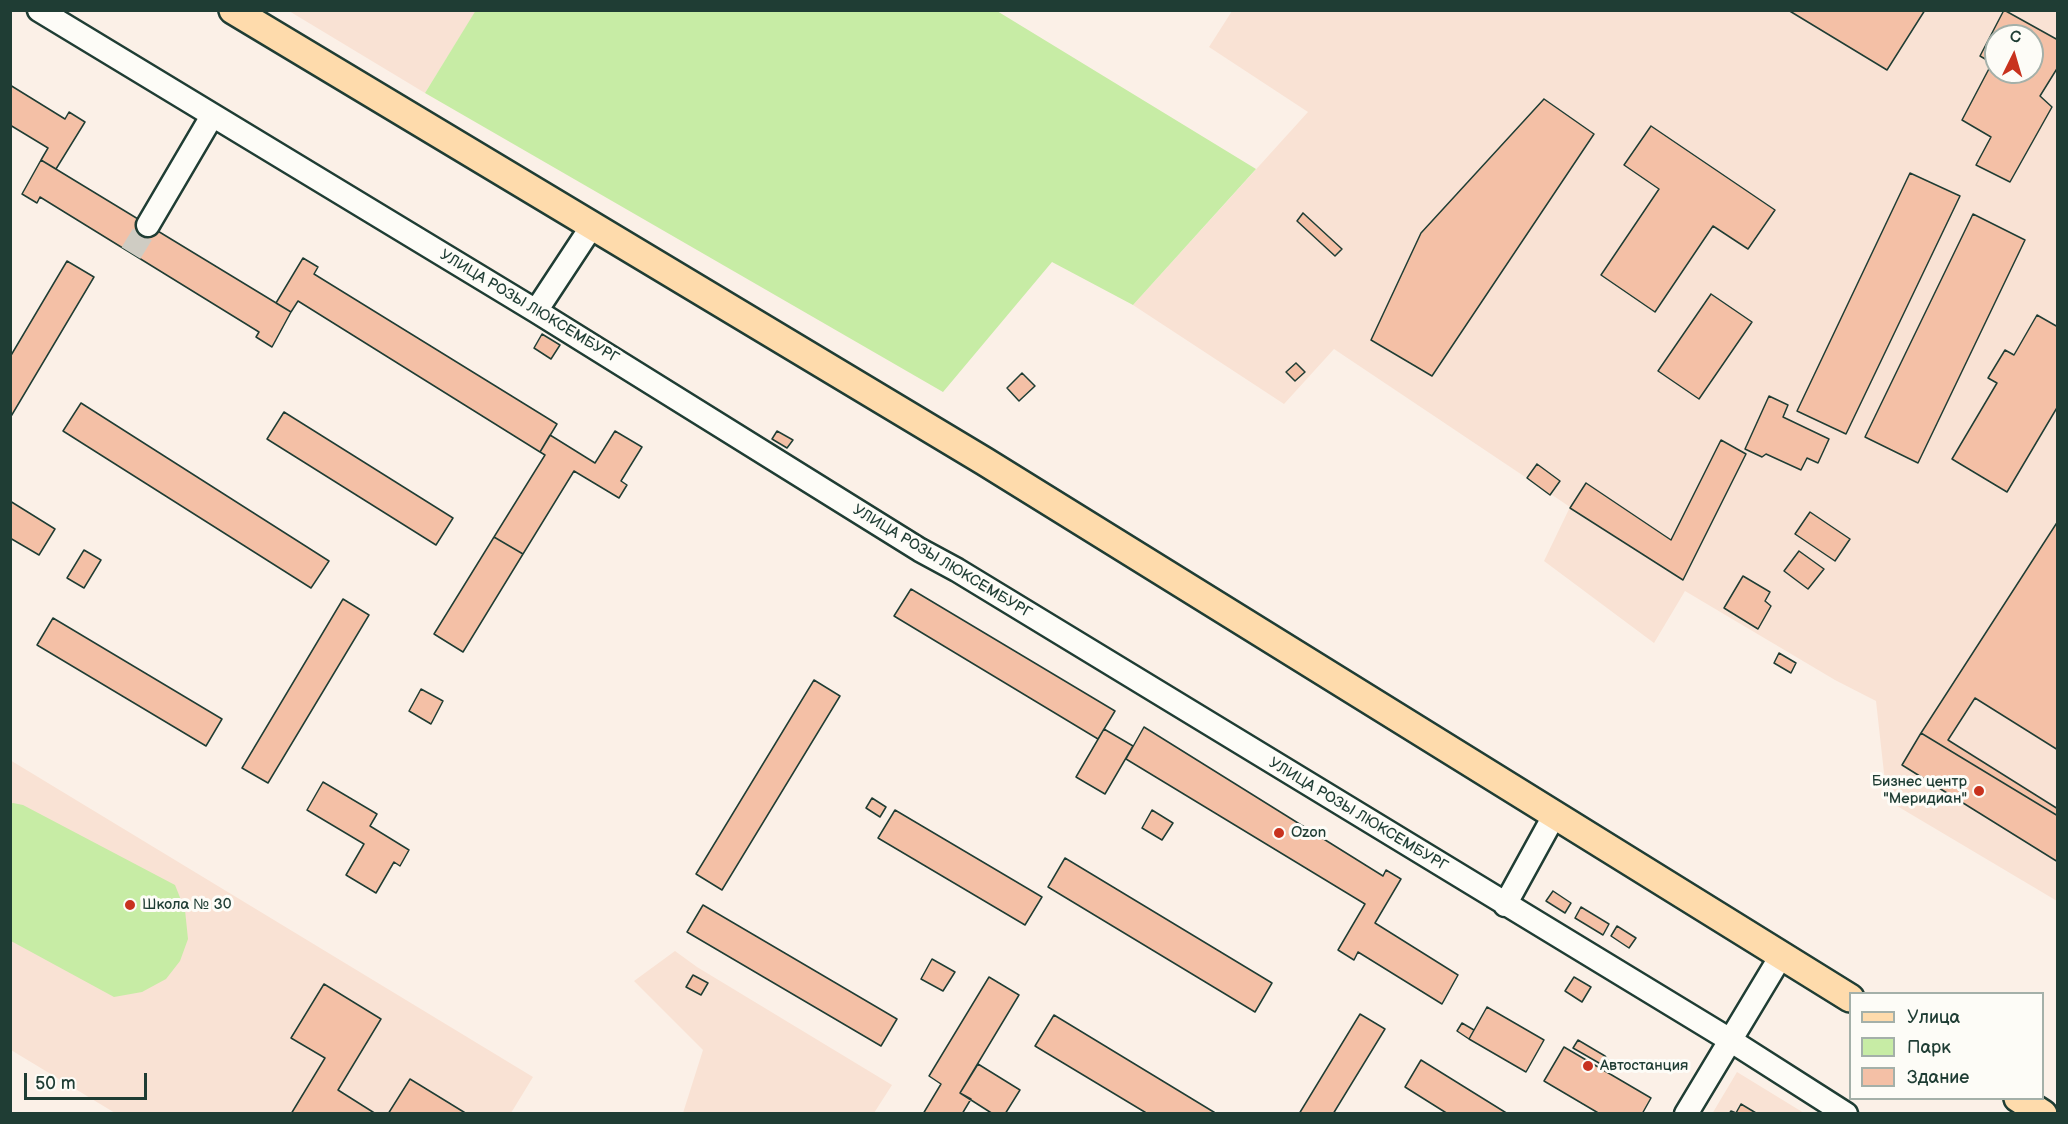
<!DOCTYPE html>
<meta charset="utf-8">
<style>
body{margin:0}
#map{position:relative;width:2068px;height:1124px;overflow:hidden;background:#fbf0e7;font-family:"Balsamiq Sans",sans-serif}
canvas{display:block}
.frame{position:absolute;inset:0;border:12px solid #1f3d34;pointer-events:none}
.legend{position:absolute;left:1849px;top:992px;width:195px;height:108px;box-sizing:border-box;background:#fdfcf7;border:2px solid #a4b0a9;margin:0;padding:8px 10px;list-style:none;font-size:18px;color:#1f3d34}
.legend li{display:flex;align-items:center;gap:12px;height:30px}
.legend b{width:30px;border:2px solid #a4b0a9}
.north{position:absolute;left:1984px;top:24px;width:60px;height:60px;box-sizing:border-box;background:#fdfcf7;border:2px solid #a4b0a9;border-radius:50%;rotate:5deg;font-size:16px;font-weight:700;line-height:24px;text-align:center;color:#1f3d34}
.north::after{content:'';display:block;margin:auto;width:21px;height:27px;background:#c8321e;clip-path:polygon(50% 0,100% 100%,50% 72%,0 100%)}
.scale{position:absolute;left:24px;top:1073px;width:123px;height:27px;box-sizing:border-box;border:3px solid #1f3d34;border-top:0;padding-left:8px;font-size:18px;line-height:21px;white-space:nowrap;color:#1f3d34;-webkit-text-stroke:4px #fdfcf7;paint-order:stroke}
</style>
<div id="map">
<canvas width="2068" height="1124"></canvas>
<div class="frame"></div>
<ul class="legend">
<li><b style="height:8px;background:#fedbac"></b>Улица</li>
<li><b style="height:16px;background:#c7eca5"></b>Парк</li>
<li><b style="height:16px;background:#f4c0a6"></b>Здание</li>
</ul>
<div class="north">С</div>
<div class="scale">50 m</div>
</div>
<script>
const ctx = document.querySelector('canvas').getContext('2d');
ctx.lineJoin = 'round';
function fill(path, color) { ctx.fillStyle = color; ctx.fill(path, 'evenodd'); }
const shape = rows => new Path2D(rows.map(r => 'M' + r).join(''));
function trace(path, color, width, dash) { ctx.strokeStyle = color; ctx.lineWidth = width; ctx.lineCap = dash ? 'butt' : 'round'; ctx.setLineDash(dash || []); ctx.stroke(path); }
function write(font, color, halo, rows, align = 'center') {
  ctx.font = font + ' "Balsamiq Sans",sans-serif'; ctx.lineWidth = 6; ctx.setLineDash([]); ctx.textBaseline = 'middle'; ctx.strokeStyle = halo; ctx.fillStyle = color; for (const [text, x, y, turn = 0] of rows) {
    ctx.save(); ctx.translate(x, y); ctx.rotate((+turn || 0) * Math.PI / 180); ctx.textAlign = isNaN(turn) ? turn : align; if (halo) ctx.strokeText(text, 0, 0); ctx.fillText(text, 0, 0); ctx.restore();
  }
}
fill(shape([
 [289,11,476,11,425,93],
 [1232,11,2057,11,2057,901,1887,800,1876,701,1835,680,1685,591,1654,643,1544,561,1570,507,1334,349,1284,404,1133,305,1308,112,1209,47],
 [1996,36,2032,36,2032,72,1996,72],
 [10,760,533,1077,511,1113,115,1113,11,1050],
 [675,951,697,967,892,1085,874,1113,683,1113,703,1050,634,981],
 [1737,1072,1804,1113,1712,1114]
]), '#f9e2d4');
fill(shape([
 [476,10,997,11,1256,169,1133,305,1052,262,943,392,425,93],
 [13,803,23,805,175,885,185,910,188,939,180,961,166,979,142,992,114,997,11,941,10,804]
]), '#c7eca5');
const building = shape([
 [1788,10,1925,10,1887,70,1788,10],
 [2004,10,2058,40,2058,67,2040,96,2052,107,2010,182,1976,165,1991,137,1962,120,1992,63,1980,56,2004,10],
 [1996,36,2032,36,2032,72,1996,72,1996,36],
 [10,85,65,119,69,112,85,122,56,169,41,160,48,148,10,125,10,85],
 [1544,99,1594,134,1432,376,1371,340,1421,233,1544,99],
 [1651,126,1775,210,1748,249,1713,226,1655,312,1601,275,1659,189,1624,165,1651,126],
 [41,160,291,312,272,347,256,337,259,332,40,197,37,203,22,194,41,160],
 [1910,173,1960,196,1846,434,1797,411,1910,173],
 [1303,213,1342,249,1335,256,1297,221,1303,213],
 [1973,214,2025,240,1918,463,1865,437,1973,214],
 [303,258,318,267,314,274,557,424,540,452,298,301,291,312,276,303,303,258],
 [67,261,94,277,10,418,10,357,67,261],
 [1711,294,1752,322,1699,399,1658,371,1711,294],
 [2037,315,2058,327,2058,406,2007,492,1952,459,1997,383,1988,378,2005,350,2014,355,2037,315],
 [542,334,560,345,551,359,534,348,542,334],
 [1296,363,1305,372,1295,381,1286,372,1296,363],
 [1022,373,1035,386,1019,401,1007,388,1022,373],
 [1769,396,1788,405,1783,417,1829,439,1818,463,1807,458,1801,470,1766,454,1762,457,1745,449,1769,396],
 [81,403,329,561,311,588,63,431,81,403],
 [284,412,453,518,436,545,267,439,284,412],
 [615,431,642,447,621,481,627,485,619,498,574,471,523,554,494,537,545,455,540,452,550,435,595,463,615,431],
 [777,431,793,440,787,448,772,439,777,431],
 [1721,440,1746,454,1683,580,1570,508,1586,483,1671,540,1721,440],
 [1537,464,1560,481,1550,495,1527,478,1537,464],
 [10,501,55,529,39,555,10,538,10,501],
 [1810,512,1850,539,1835,561,1795,534,1810,512],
 [2058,521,2058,750,1975,698,1948,740,2058,809,2058,816,1921,733,2058,521],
 [494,537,523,554,463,652,434,634,494,537],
 [84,550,101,560,84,588,67,578,84,550],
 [1799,551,1824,569,1808,589,1784,571,1799,551],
 [1743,576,1770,592,1765,601,1771,606,1758,629,1724,608,1743,576],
 [911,589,1115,711,1098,739,894,616,911,589],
 [343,599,369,615,268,783,242,768,343,599],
 [53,618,222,719,206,746,37,645,53,618],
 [1779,653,1796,663,1791,673,1774,663,1779,653],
 [814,680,840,696,722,890,696,874,814,680],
 [421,689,443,701,431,724,409,711,421,689],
 [1144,727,1383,876,1386,870,1401,879,1375,923,1458,975,1442,1004,1358,952,1354,960,1338,950,1365,904,1126,759,1144,727],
 [1104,729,1133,746,1105,794,1076,777,1104,729],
 [1921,733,2058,816,2058,862,1902,765,1921,733],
 [323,782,377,814,370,826,409,850,400,866,394,862,376,893,346,875,364,844,307,810,323,782],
 [872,798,886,807,880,817,866,808,872,798],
 [895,810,1042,897,1025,925,878,838,895,810],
 [1152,810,1173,823,1162,840,1142,828,1152,810],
 [1065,858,1272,983,1255,1012,1048,887,1065,858],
 [1553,891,1571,903,1565,913,1546,901,1553,891],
 [703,905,897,1019,881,1046,687,932,703,905],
 [1581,907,1609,924,1603,935,1575,918,1581,907],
 [1617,926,1636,938,1629,948,1611,936,1617,926],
 [932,959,955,972,943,991,921,979,932,959],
 [693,975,708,983,701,995,686,987,693,975],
 [989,977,1019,995,960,1093,971,1099,962,1114,923,1114,941,1084,929,1076,989,977],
 [1574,977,1591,987,1582,1002,1565,991,1574,977],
 [324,984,381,1019,338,1090,376,1114,291,1114,325,1058,291,1038,324,984],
 [1487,1007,1544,1040,1526,1072,1469,1039,1487,1007],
 [1360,1014,1385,1029,1333,1114,1299,1114,1360,1014],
 [1054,1015,1217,1114,1148,1114,1035,1046,1054,1015],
 [1462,1023,1474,1030,1469,1039,1457,1031,1462,1023],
 [1578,1040,1605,1056,1609,1062,1606,1067,1573,1048,1578,1040],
 [1564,1047,1651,1098,1642,1114,1600,1114,1544,1081,1564,1047],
 [1421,1060,1508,1114,1448,1114,1405,1087,1421,1060],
 [978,1064,1020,1090,1005,1114,993,1114,960,1093,978,1064],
 [410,1079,467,1114,388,1114,410,1079],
 [1741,1104,1756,1113,1756,1114,1729,1114,1731,1111,1736,1113,1741,1104]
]);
fill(building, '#f4c0a6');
trace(building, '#1f3d34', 1.5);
trace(shape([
 [131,253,148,225]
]), '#cfccc3', 22, [22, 11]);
const minor = shape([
 [39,10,536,311,920,550,957,570,1730,1040,1846,1114],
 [148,225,212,116],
 [536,311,592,226],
 [1505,905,1555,814],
 [1686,1114,1781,956]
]);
const major = shape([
 [233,10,984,461,1850,998],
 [2018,1098,2043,1114]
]);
trace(minor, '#1f3d34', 27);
trace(major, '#1f3d34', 32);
trace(minor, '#fdfcf7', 22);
trace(major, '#fedbac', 27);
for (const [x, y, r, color] of [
 [1979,791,6,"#c8321e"],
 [1279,833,6,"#c8321e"],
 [130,905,6,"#c8321e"],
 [1588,1066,6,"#c8321e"]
]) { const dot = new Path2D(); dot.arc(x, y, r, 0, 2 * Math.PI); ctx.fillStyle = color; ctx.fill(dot); trace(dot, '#fdfcf7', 2); }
write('15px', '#1f3d34', '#fdfcf7', [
 ["УЛИЦА РОЗЫ ЛЮКСЕМБУРГ",529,307,31],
 ["УЛИЦА РОЗЫ ЛЮКСЕМБУРГ",942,562,31],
 ["УЛИЦА РОЗЫ ЛЮКСЕМБУРГ",1358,815,31]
]);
write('15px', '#1f3d34', '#fdfcf7', [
 ["Бизнес центр",1967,782,"right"],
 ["\"Меридиан\"",1967,799,"right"],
 ["Ozon",1291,833],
 ["Школа № 30",142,905],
 ["Автостанция",1600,1066]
], 'left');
</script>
